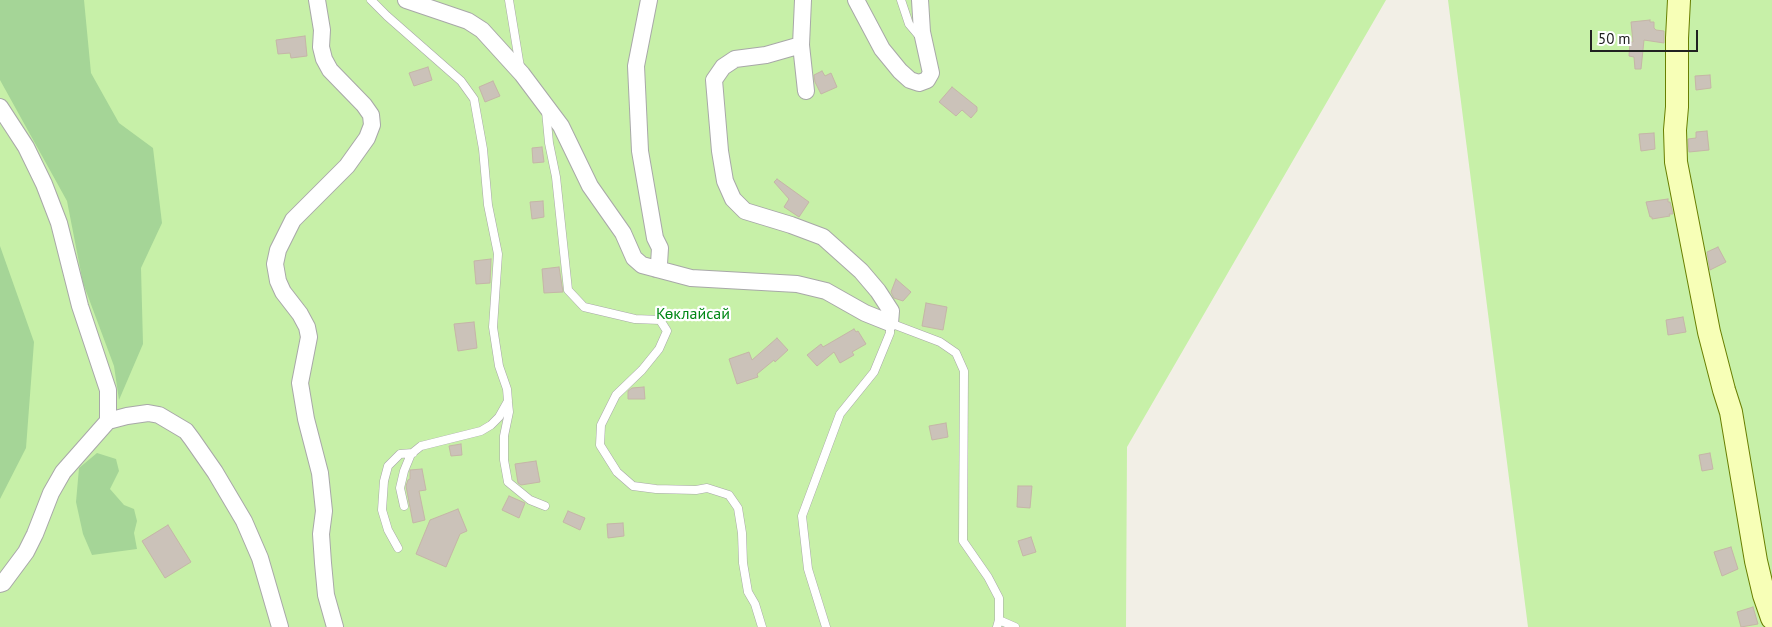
<!DOCTYPE html>
<meta charset="utf-8">
<style>
body{margin:0}
#map{position:relative;width:1772px;height:627px;overflow:hidden;background:#f2efe6;font-family:"PT Sans",sans-serif}
canvas{display:block}
.scale{position:absolute;left:1590px;top:30px;width:108px;height:22px;box-sizing:border-box;border:2px solid #212121;border-top:0;padding-left:6px;font-size:15px;line-height:18px;white-space:nowrap;color:#212121;-webkit-text-stroke:4px #fff;paint-order:stroke}
</style>
<div id="map">
<canvas width="1772" height="627"></canvas>
<div class="scale">50 m</div>
</div>
<script>
const ctx = document.querySelector('canvas').getContext('2d');
ctx.lineJoin = 'round';
function fill(path, color) { ctx.fillStyle = color; ctx.fill(path, 'evenodd'); }
const shape = rows => new Path2D(rows.map(r => 'M' + r).join(''));
function trace(path, color, width, dash) { ctx.strokeStyle = color; ctx.lineWidth = width; ctx.lineCap = dash ? 'butt' : 'round'; ctx.setLineDash(dash || []); ctx.stroke(path); }
function write(font, color, halo, rows, align = 'center') {
  ctx.font = font + ' "PT Sans",sans-serif'; ctx.lineWidth = 4.5; ctx.setLineDash([]); ctx.textBaseline = 'middle'; ctx.strokeStyle = halo; ctx.fillStyle = color; for (const [text, x, y, turn = 0] of rows) {
    ctx.save(); ctx.translate(x, y); ctx.rotate((+turn || 0) * Math.PI / 180); ctx.textAlign = isNaN(turn) ? turn : align; if (halo) ctx.strokeText(text, 0, 0); ctx.fillText(text, 0, 0); ctx.restore();
  }
}
fill(shape([
 [0,0,1386,0,1127,447,1126,627,0,627],
 [1448,0,1772,0,1772,627,1528,627]
]), '#c7f0a8');
fill(shape([
 [0,0,84,0,91,73,119,123,153,148,162,223,141,268,143,344,119,400,114,366,83,283,67,201,0,80],
 [0,246,34,342,26,448,0,499],
 [97,453,116,459,119,471,110,489,124,505,134,509,137,521,134,533,137,549,92,555,83,534,76,502,79,468]
]), '#a5d597');
const building = shape([
 [1650,20,1650,22,1654,22,1654,28,1656,30,1664,31,1664,43,1644,40,1641,69,1635,69,1634,57,1629,56,1630,42,1633,42,1631,22,1650,20],
 [305,36,307,56,291,58,290,53,278,54,276,40,305,36],
 [428,67,432,80,414,86,409,73,428,67],
 [822,71,825,76,831,73,837,87,821,94,815,82,814,75,822,71],
 [1710,75,1711,88,1696,90,1695,76,1710,75],
 [493,81,500,96,485,102,479,87,493,81],
 [952,87,977,107,977,111,971,118,962,110,956,116,939,102,952,87],
 [1707,131,1709,150,1689,152,1688,139,1696,138,1696,132,1707,131],
 [1654,133,1655,149,1641,151,1639,134,1654,133],
 [542,147,544,162,533,163,532,148,542,147],
 [777,179,809,202,799,217,784,207,789,199,774,182,777,179],
 [1668,199,1668,202,1670,202,1673,214,1669,214,1670,216,1652,219,1652,217,1650,217,1646,202,1668,199],
 [543,201,544,217,532,219,530,202,543,201],
 [1718,247,1726,262,1710,270,1707,252,1718,247],
 [491,259,490,283,476,284,474,261,491,259],
 [559,267,563,292,544,293,542,269,559,267],
 [896,279,911,292,903,301,894,298,891,292,896,279],
 [926,303,947,307,943,330,922,326,926,303],
 [1683,317,1686,332,1668,335,1666,320,1683,317],
 [474,322,477,348,458,351,454,324,474,322],
 [854,329,856,332,858,331,866,344,852,352,854,355,840,363,834,352,817,366,807,355,821,344,823,347,854,329],
 [777,338,788,350,775,362,774,360,757,374,758,377,737,384,729,359,749,352,752,360,777,338],
 [644,387,645,399,628,399,628,391,632,388,644,387],
 [946,423,948,437,932,440,929,426,946,423],
 [461,444,462,455,451,456,449,446,461,444],
 [1710,453,1713,469,1702,471,1699,455,1710,453],
 [536,461,540,482,521,485,518,483,515,464,536,461],
 [422,469,426,490,419,491,425,520,413,523,406,486,408,480,410,479,410,470,422,469],
 [1018,486,1032,486,1030,508,1017,507,1018,486],
 [509,496,525,503,519,518,502,510,509,496],
 [458,509,467,531,460,534,446,567,416,554,430,520,458,509],
 [568,511,585,518,580,530,563,522,568,511],
 [623,523,624,536,608,538,607,524,623,523],
 [168,525,191,562,165,578,142,541,168,525],
 [1031,537,1036,552,1023,556,1018,541,1031,537],
 [1731,547,1738,569,1722,576,1714,552,1731,547],
 [1753,607,1758,624,1741,627,1737,612,1753,607]
]);
fill(building, '#cbc2b9');
trace(building, '#c5b6a7', 1);
const lane = shape([
 [371,0,387,16,461,81,474,99,483,149,488,205,498,254,493,327,499,366,507,389,508,401,499,417,491,425,481,431,421,446,411,454,404,471,400,488,404,506],
 [509,0,520,67],
 [901,0,909,24,920,37],
 [546,111,549,143,556,177,568,290,584,307,635,319,660,320,667,331,659,349,642,370,616,395,601,425,600,445,617,472,633,486,656,489,696,490,707,488,729,495,738,508,742,533,743,563,748,592,755,604,762,627],
 [508,403,509,412,504,436,504,460,508,482,530,500,545,506],
 [398,548,388,530,382,510,384,481,388,466,400,454,413,453],
 [999,620,1015,627],
 [826,627,808,569,802,516,840,414,874,372,890,333,890,323,940,342,956,353,964,371,963,541,988,577,999,598,999,620,997,627]
]);
const street = shape([
 [317,0,322,30,321,47,324,59,330,70,364,105,371,115,372,125,367,138,347,166,293,220,278,250,275,264,278,281,283,292,300,314,307,327,309,337,300,383,306,419,320,473,324,511,321,534,323,563,326,595,335,627],
 [406,0,468,21,482,30,522,74,561,126,590,186,623,233,634,258,642,265,691,278,797,284,826,291,865,313,890,323,891,311,878,291,861,271,823,237,791,225,745,211,733,199,725,181,720,151,714,80,723,67,735,59,766,55,801,45],
 [649,0,636,66,640,151,655,238,660,248,659,264,656,269],
 [803,0,801,45,806,91],
 [856,0,882,49,900,71,910,80,919,83,927,80,931,73,922,32,920,0],
 [0,107,26,147,44,184,59,223,80,306,108,390,108,421,63,472,51,493,35,534,26,552,3,583,0,584],
 [108,421,127,416,148,413,159,415,186,431,192,439,215,472,244,521,260,558,280,627]
]);
const secondary = shape([
 [1679,0,1677,38,1677,107,1675,130,1676,162,1709,332,1724,390,1731,412,1756,561,1764,595,1772,618]
]);
trace(lane, '#a8a8a8', 9);
trace(street, '#a8a8a8', 18);
trace(secondary, '#697f00', 24);
trace(lane, '#fff', 8);
trace(street, '#fff', 16);
trace(secondary, '#f7ffb7', 22);
write('16px', '#018715', '#fff', [
 ["Көклайсай",693,314]
]);
</script>
